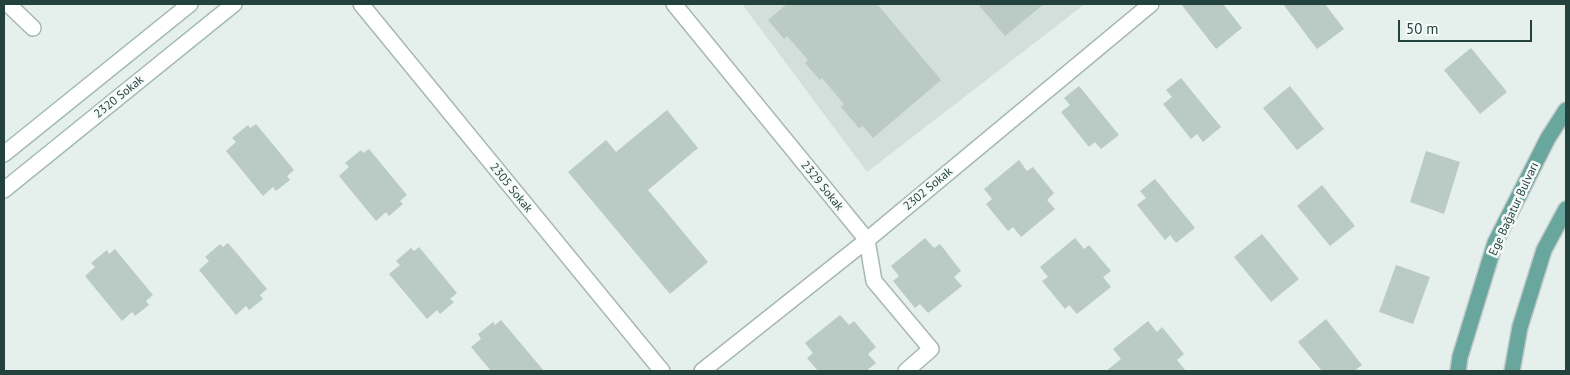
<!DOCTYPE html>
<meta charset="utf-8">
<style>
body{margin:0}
#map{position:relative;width:1570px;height:375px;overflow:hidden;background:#e5efec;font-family:"PT Sans",sans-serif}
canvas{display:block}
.frame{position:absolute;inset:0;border:5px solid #23423e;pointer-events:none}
.scale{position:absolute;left:1398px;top:20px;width:134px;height:22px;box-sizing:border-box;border:2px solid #23423e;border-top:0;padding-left:6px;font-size:15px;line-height:18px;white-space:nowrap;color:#23423e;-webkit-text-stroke:4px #f6fbf9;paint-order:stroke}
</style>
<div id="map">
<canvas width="1570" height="375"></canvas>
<div class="frame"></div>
<div class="scale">50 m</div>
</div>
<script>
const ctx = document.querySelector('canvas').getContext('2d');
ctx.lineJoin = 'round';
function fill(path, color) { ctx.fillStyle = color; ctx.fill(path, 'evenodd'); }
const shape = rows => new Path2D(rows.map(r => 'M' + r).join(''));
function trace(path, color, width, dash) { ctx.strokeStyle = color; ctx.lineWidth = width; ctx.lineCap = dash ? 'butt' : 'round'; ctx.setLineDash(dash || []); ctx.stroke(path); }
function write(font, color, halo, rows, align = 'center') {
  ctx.font = font + ' "PT Sans",sans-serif'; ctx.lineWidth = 5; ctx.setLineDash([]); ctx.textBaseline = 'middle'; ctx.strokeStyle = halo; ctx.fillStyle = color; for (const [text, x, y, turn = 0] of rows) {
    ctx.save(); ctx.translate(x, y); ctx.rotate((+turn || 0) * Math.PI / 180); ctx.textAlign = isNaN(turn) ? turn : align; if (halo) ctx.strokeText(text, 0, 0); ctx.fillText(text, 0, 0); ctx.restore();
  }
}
fill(shape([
 [742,4,1085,4,867,172]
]), '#d3dfdb');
fill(shape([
 [787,4,877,4,941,80,873,138,863,126,859,128,841,107,844,104,822,78,820,80,805,63,808,60,787,36,784,39,768,20],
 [978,4,1044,4,1005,36],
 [1181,4,1223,4,1242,28,1216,49],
 [1283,4,1325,4,1344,29,1317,49],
 [1471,48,1507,92,1480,114,1444,70],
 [1181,78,1221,127,1203,142,1197,134,1191,139,1163,104,1172,97,1166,90],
 [1079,86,1119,135,1101,149,1095,142,1089,147,1061,112,1070,105,1064,98],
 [1290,86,1324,129,1297,150,1263,108],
 [667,110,698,148,648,190,708,262,670,294,568,172,606,140,616,152],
 [256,124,294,170,287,176,290,180,276,191,273,187,263,196,226,151,236,142,232,138,248,125,250,128],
 [369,149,407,195,400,201,403,204,389,216,386,212,376,221,339,176,349,167,345,163,361,150,363,153],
 [1426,151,1460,162,1444,214,1410,202],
 [1019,160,1027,171,1033,167,1054,193,1047,200,1055,209,1021,237,1013,227,1008,231,986,204,992,199,984,189],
 [1155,179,1195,228,1176,243,1170,235,1165,240,1137,205,1146,198,1140,191],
 [1322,185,1355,226,1330,246,1297,206],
 [1262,234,1299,279,1271,302,1234,257],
 [925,238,934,248,940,244,961,271,954,277,962,286,928,313,920,304,915,308,893,281,899,276,891,266],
 [1075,238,1084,249,1089,245,1111,271,1103,277,1111,287,1077,314,1069,305,1065,309,1042,281,1048,277,1040,267],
 [228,243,267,289,260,295,263,299,249,310,246,306,236,315,199,270,209,261,205,257,220,244,223,247],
 [419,247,457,293,450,299,454,302,440,314,437,310,427,319,389,274,400,265,396,261,411,248,414,251],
 [115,249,153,295,146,301,149,305,135,316,132,312,122,321,85,276,95,267,91,263,107,250,109,254],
 [1396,265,1430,277,1413,324,1379,312],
 [840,315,849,325,854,321,876,347,868,354,876,363,866,371,818,371,807,358,813,353,805,343],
 [1326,319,1362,365,1354,371,1322,371,1298,342],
 [501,320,544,371,491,371,471,347,481,339,478,334,493,322,495,325],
 [1148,321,1157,332,1162,327,1184,354,1177,360,1186,371,1106,371,1121,359,1113,349]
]), '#bacac5');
const street = shape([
 [8,4,33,28],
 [361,4,662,371],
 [674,4,867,240,874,281,931,349,906,371],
 [702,371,867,240,1151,4]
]);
const secondary = shape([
 [4,154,190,4],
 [4,190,234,4]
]);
const primary = shape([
 [1458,371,1460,357,1495,243,1548,138,1566,110],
 [1512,371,1520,327,1544,250,1566,209]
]);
trace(street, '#a7b8b4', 18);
trace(secondary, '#a3bbb6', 18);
trace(primary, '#c1cac9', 18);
trace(street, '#fff', 15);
trace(secondary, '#fff', 15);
trace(primary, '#68a69e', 15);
write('12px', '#23423e', '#f6fbf9', [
 ["2320 Sokak",119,97,-39],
 ["2329 Sokak",822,186,51],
 ["2305 Sokak",511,188,51],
 ["2302 Sokak",928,189,-40],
 ["Ege Bağatur Bulvarı",1514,209,-65]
]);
</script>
